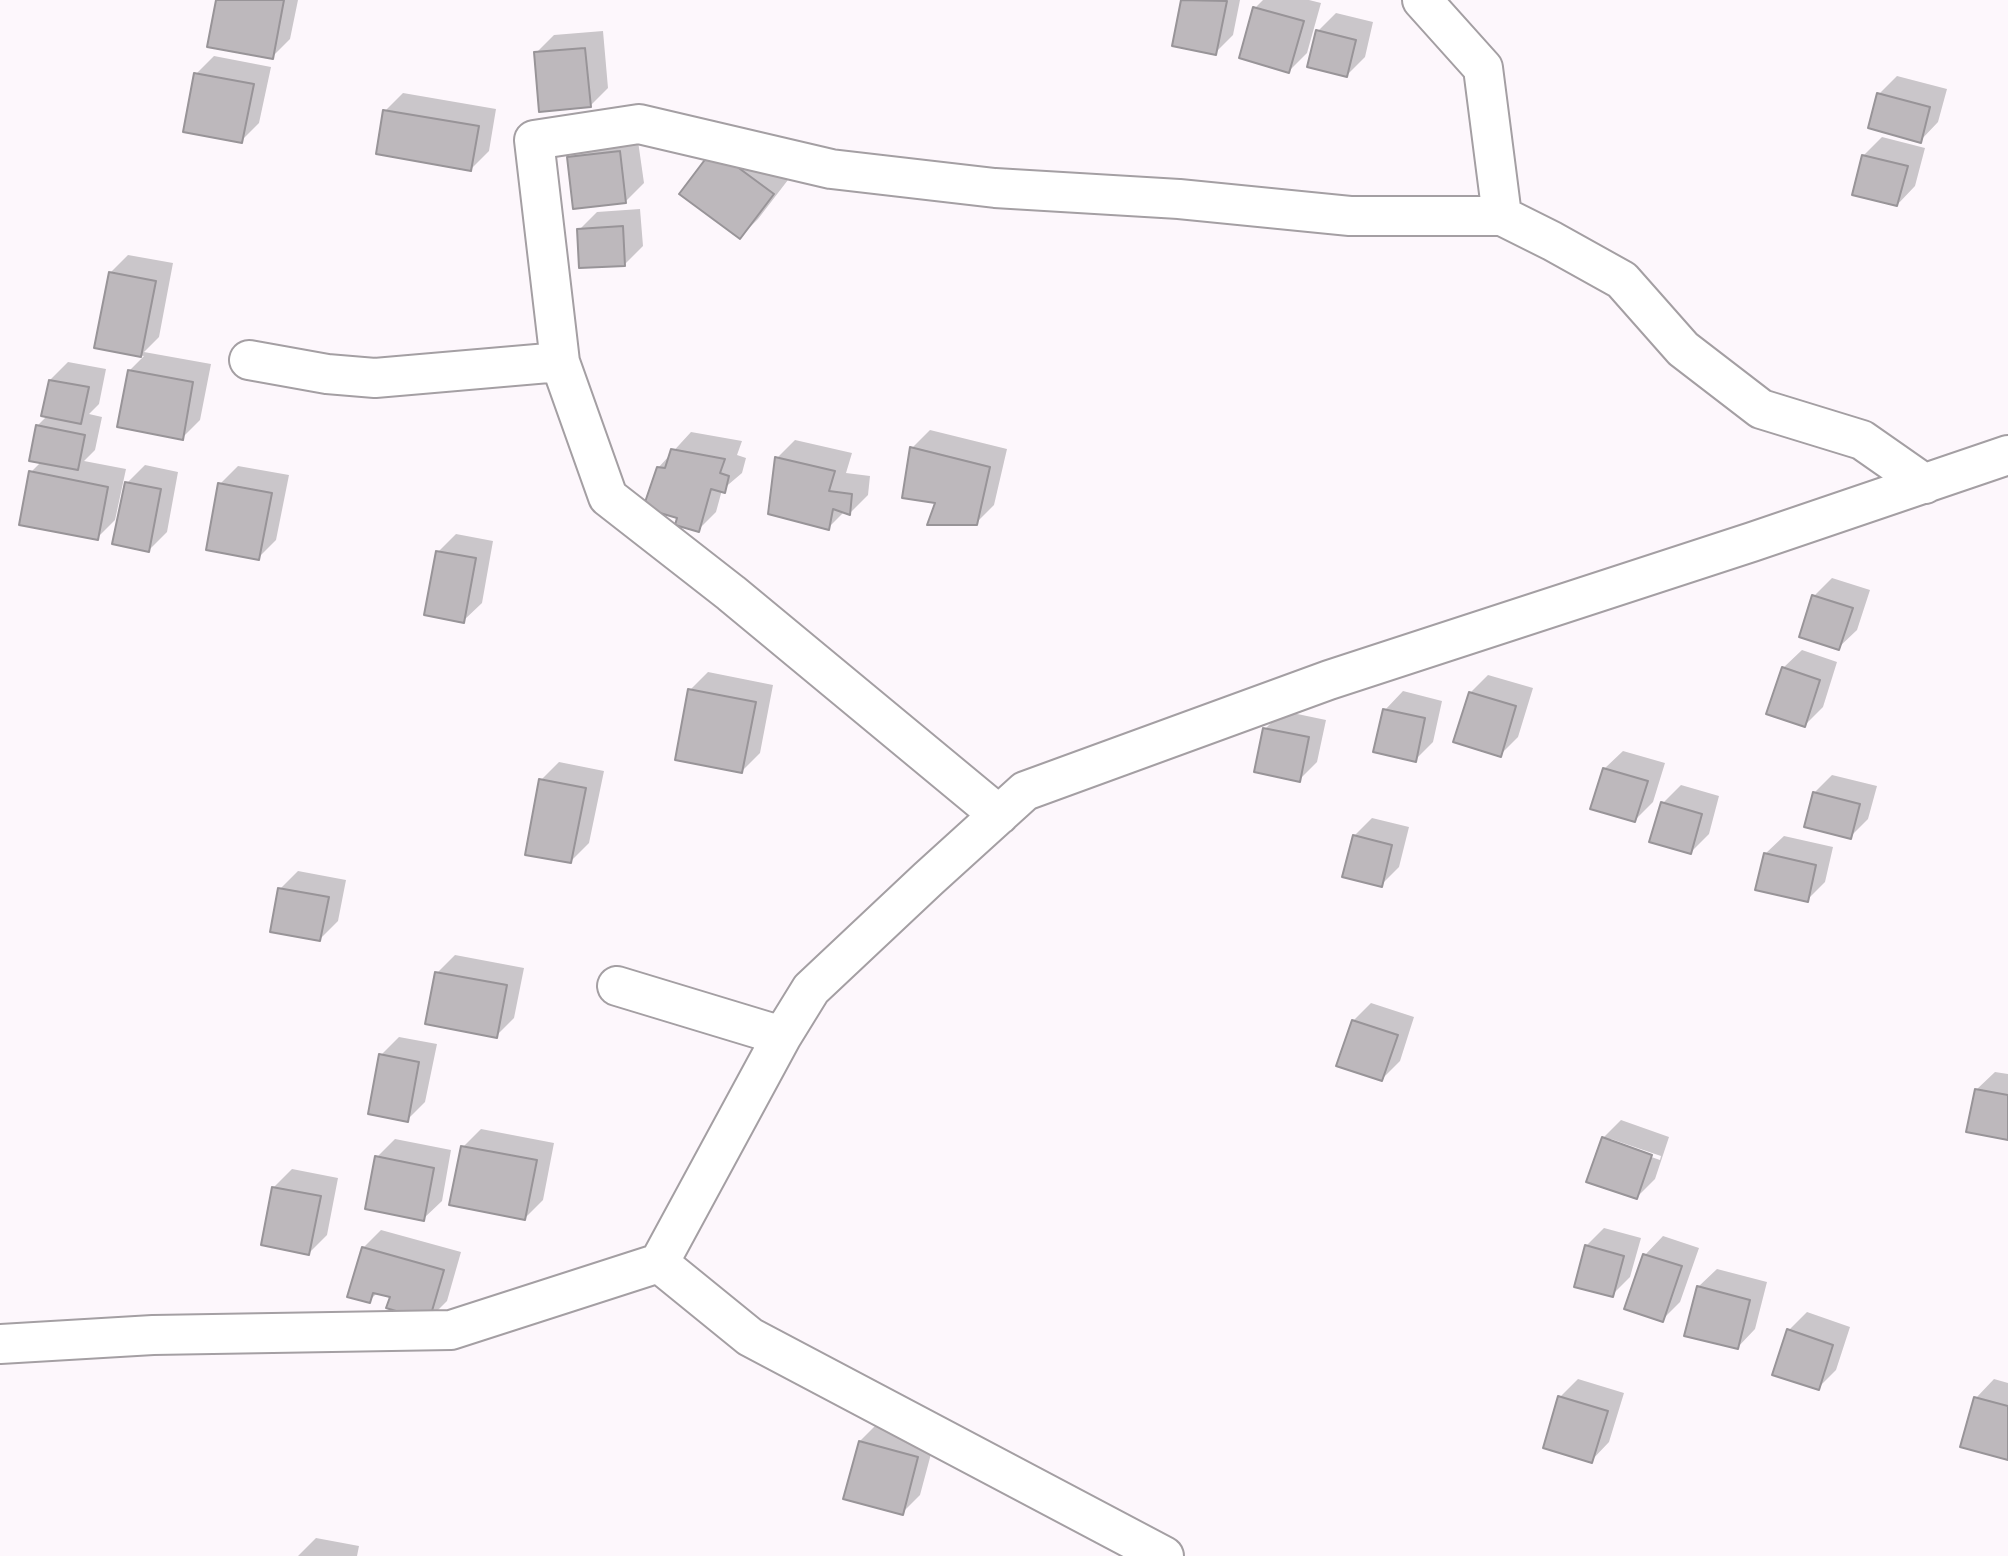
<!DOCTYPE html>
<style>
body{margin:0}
canvas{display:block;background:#fdf7fc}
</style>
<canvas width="2008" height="1556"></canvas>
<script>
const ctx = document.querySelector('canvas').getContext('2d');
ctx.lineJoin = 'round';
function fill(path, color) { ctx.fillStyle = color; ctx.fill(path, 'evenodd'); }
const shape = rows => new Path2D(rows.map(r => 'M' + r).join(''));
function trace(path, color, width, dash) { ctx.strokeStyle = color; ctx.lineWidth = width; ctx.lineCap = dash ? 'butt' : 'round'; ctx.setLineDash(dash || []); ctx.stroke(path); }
fill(shape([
 [218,0,298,0,290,39,272,57],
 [1183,0,1240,0,1233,35,1215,53,1174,45],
 [1263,0,1309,0,1321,3,1307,53,1289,71,1255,8],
 [1336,13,1373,22,1365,57,1347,75,1318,31],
 [603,31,608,88,590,106,536,53,554,35],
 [214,56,271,67,259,123,241,141,196,74],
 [1897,76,1947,89,1938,122,1920,141,1879,94],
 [403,93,496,109,489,151,471,169,385,111],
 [637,134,644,183,626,201,568,158,586,140],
 [1882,137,1925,148,1915,186,1897,205,1863,156],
 [715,150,791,176,758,219,740,237],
 [640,209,643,246,625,264,579,230,597,212],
 [128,255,173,263,159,337,144,352,211,364,200,420,182,438,130,370,144,356,96,347,110,273],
 [68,362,106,369,99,404,89,414,102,417,95,450,84,461,126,469,115,520,97,538,31,472,42,461,37,426,47,416,50,380],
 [930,430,1007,449,994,505,976,523,937,502,912,448],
 [691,432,742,441,737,455,746,458,742,473,722,490,716,512,698,530,679,517,658,468],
 [795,440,852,453,846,473,870,476,868,495,850,513,845,511,828,528,777,458],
 [145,465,178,472,167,532,149,550,127,483],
 [238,466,289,475,276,540,258,558,220,484],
 [456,534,493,541,482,603,463,621,438,552],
 [1832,578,1870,590,1857,630,1838,648,1814,596],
 [1802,650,1837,662,1823,707,1805,725,1783,668],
 [708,672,773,685,760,753,742,771,690,690],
 [1488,675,1533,688,1518,737,1500,755,1470,693],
 [1403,691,1442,701,1433,742,1415,760,1385,710],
 [1283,711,1326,720,1317,762,1299,780,1265,729],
 [1623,751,1665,763,1653,802,1635,820,1604,769],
 [559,762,604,771,589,843,571,861,541,780],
 [1832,775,1877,786,1868,819,1850,837,1814,793],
 [1681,785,1719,796,1709,834,1691,852,1663,803],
 [1372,818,1409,827,1399,867,1381,885,1354,836],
 [1784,836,1833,847,1825,882,1807,900,1765,854],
 [298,871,346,880,338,921,320,939,280,889],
 [455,955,524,968,514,1018,496,1036,437,973],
 [1371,1003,1414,1017,1400,1061,1382,1079,1353,1021],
 [399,1037,437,1044,425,1102,407,1120,381,1055],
 [1995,1072,2008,1074,2008,1138,1976,1090],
 [1621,1120,1669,1137,1655,1179,1637,1197,1603,1138],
 [1611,1139,1661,1156,1660,1160,1611,1143],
 [481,1129,554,1143,543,1200,525,1218,463,1147],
 [395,1139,451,1150,442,1201,423,1219,377,1157],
 [292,1169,338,1178,327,1235,309,1253,274,1187],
 [1604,1228,1641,1238,1630,1277,1612,1295,1586,1246],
 [381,1230,461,1252,447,1301,429,1319,392,1296,378,1292,369,1301,363,1248],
 [1663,1236,1699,1248,1680,1302,1662,1320,1645,1255],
 [1717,1269,1767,1282,1755,1329,1737,1348,1698,1287],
 [1807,1312,1850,1327,1836,1370,1818,1388,1789,1330],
 [1578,1379,1624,1393,1609,1442,1591,1461,1560,1397],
 [1994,1379,2008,1383,2008,1458,1976,1398],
 [878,1423,935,1439,920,1495,902,1513,860,1441],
 [316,1538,359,1546,357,1556,298,1556]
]), '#0003');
const building = shape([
 [216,0,284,0,273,59,207,47,216,0],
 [1181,0,1227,1,1216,55,1172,46,1181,0],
 [1253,7,1304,21,1289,73,1239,58,1253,7],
 [1316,30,1356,40,1347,77,1307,67,1316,30],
 [585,48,591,107,539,112,534,52,585,48],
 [194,73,254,84,242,143,183,132,194,73],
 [1877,93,1930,107,1921,143,1868,128,1877,93],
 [383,110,479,126,471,171,376,154,383,110],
 [713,149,774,194,740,239,679,194,713,149],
 [620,151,626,203,573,209,567,157,620,151],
 [1862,155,1908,166,1897,206,1852,195,1862,155],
 [623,226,625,266,579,268,577,229,623,226],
 [109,272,156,281,141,357,94,348,109,272],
 [128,370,193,382,183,440,117,427,128,370],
 [49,380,89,387,81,424,41,416,49,380],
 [36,425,85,435,78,470,29,461,36,425],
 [910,447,990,467,977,525,927,525,935,503,902,498,910,447],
 [671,449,725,459,720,473,729,476,725,493,711,489,699,532,675,525,677,518,643,508,657,467,665,468,671,449],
 [775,457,835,471,829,491,852,494,850,515,833,509,829,530,768,514,775,457],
 [29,471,108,487,98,540,19,525,29,471],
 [125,482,161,489,149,552,112,544,125,482],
 [218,483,272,493,259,560,206,550,218,483],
 [436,551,476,558,464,623,424,615,436,551],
 [1812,595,1853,608,1839,650,1799,637,1812,595],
 [1782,667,1820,680,1805,727,1766,714,1782,667],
 [688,689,756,702,742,773,675,760,688,689],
 [1469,692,1516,706,1501,757,1453,742,1469,692],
 [1383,709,1425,718,1416,762,1373,752,1383,709],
 [1263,728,1309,737,1300,782,1254,772,1263,728],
 [1603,768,1648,781,1635,822,1590,809,1603,768],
 [539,779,586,788,571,863,525,855,539,779],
 [1813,792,1860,804,1851,839,1804,827,1813,792],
 [1661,802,1702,814,1691,854,1649,842,1661,802],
 [1353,835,1392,845,1382,887,1342,877,1353,835],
 [1764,853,1816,865,1808,902,1755,890,1764,853],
 [278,888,329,897,320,941,270,932,278,888],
 [435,972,507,985,497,1038,425,1024,435,972],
 [1352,1020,1398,1035,1382,1081,1336,1066,1352,1020],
 [379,1054,419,1062,408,1122,368,1114,379,1054],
 [1975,1089,2008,1095,2008,1140,1966,1132,1975,1089],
 [1602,1137,1652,1155,1637,1199,1586,1182,1602,1137],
 [461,1146,537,1160,525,1220,449,1205,461,1146],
 [375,1156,434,1168,424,1221,365,1209,375,1156],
 [272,1187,321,1196,309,1255,261,1245,272,1187],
 [1585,1245,1624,1256,1613,1297,1574,1287,1585,1245],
 [362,1247,444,1270,429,1321,386,1308,390,1297,373,1293,370,1303,347,1297,362,1247],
 [1643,1254,1682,1266,1663,1322,1624,1309,1643,1254],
 [1697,1286,1750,1300,1738,1349,1684,1336,1697,1286],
 [1787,1329,1833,1345,1819,1390,1772,1375,1787,1329],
 [1558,1396,1608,1411,1592,1463,1543,1448,1558,1396],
 [1974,1397,2008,1406,2008,1460,1960,1447,1974,1397],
 [859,1441,918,1457,903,1515,843,1499,859,1441]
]);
fill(building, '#bdb8bc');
trace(building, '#989498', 2);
const minor = shape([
 [1422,0,1483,68,1502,216],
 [249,360,327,374,375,378,560,362],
 [999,815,731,593,608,497,560,362,534,140,639,124,831,169,995,188,1179,199,1350,216,1502,216,1552,241,1622,280,1683,349,1761,409,1862,440,1925,484],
 [617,986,782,1036],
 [659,1263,750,1337,1164,1556],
 [0,1344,153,1335,451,1330,659,1263,782,1036,811,989,928,879,1025,791,1329,680,1752,542,2008,455]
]);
trace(minor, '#a49fa3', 42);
trace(minor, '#fff', 38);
</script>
